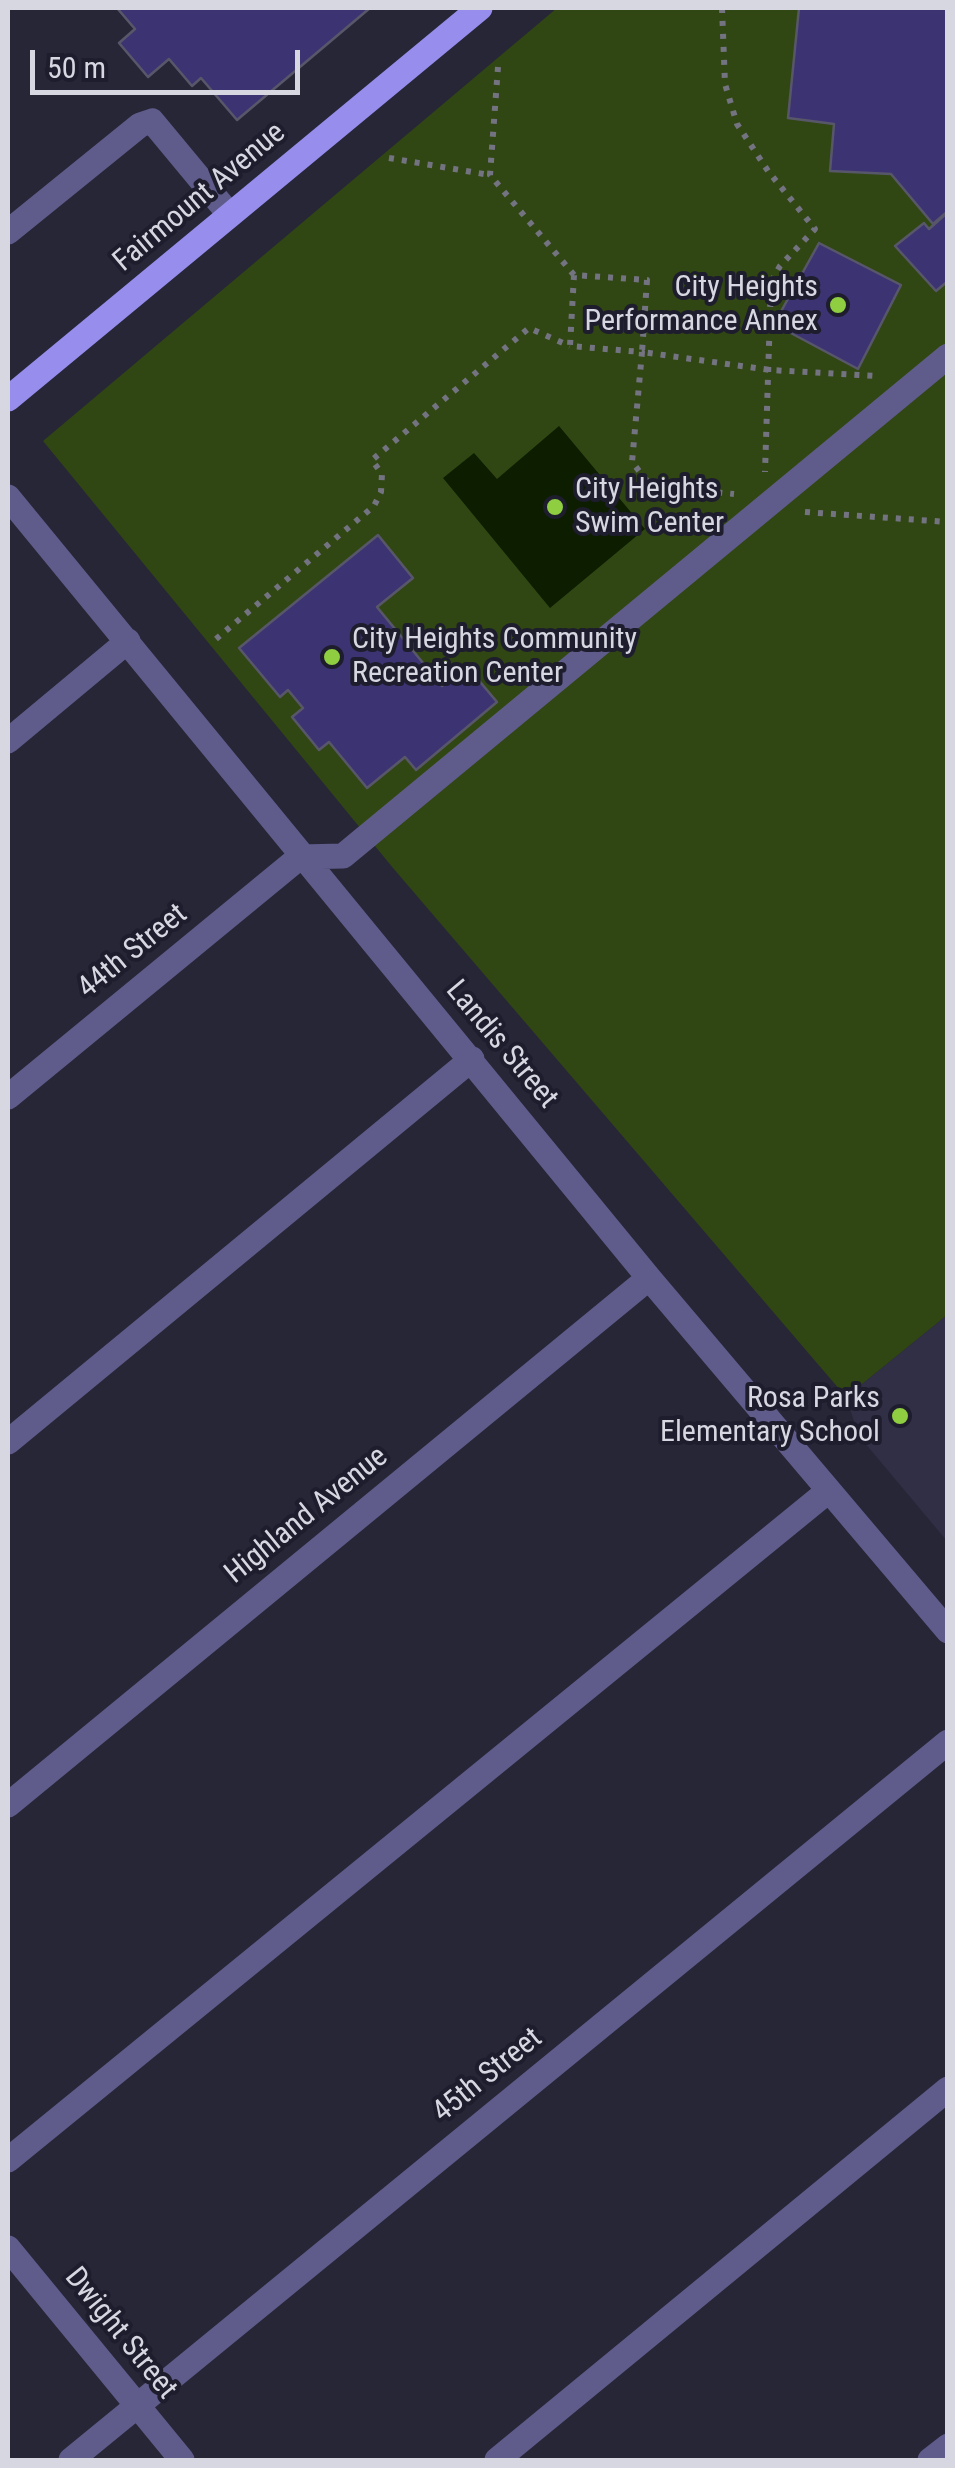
<!DOCTYPE html>
<style>
body{margin:0}
#map{position:relative;width:955px;height:2468px;overflow:hidden;background:#272637;font-family:"Roboto Condensed",sans-serif}
canvas{display:block}
.frame{position:absolute;inset:0;border:10px solid #d7d7e2;pointer-events:none}
.scale{position:absolute;left:30px;top:50px;width:270px;height:45px;box-sizing:border-box;border:5px solid #d7d7e2;border-top:0;padding-left:12px;font-size:30px;line-height:35px;white-space:nowrap;color:#d7d7e2;-webkit-text-stroke:8px #1e1d2d;paint-order:stroke}
</style>
<div id="map">
<canvas width="955" height="2468"></canvas>
<div class="frame"></div>
<div class="scale">50 m</div>
</div>
<script>
const ctx = document.querySelector('canvas').getContext('2d');
ctx.lineJoin = 'round';
function fill(path, color) { ctx.fillStyle = color; ctx.fill(path, 'evenodd'); }
const shape = rows => new Path2D(rows.map(r => 'M' + r).join(''));
function trace(path, color, width, dash) { ctx.strokeStyle = color; ctx.lineWidth = width; ctx.lineCap = dash ? 'butt' : 'round'; ctx.setLineDash(dash || []); ctx.stroke(path); }
function write(font, color, halo, rows, align = 'center') {
  ctx.font = font + ' "Roboto Condensed",sans-serif'; ctx.lineWidth = 8; ctx.setLineDash([]); ctx.textBaseline = 'middle'; ctx.strokeStyle = halo; ctx.fillStyle = color; for (const [text, x, y, turn = 0] of rows) {
    ctx.save(); ctx.translate(x, y); ctx.rotate((+turn || 0) * Math.PI / 180); ctx.textAlign = isNaN(turn) ? turn : align; if (halo) ctx.strokeText(text, 0, 0); ctx.fillText(text, 0, 0); ctx.restore();
  }
}
fill(shape([
 [947,1315,947,1541,859,1436,846,1397]
]), '#302f45');
fill(shape([
 [557,8,947,8,947,1315,846,1397,393,868,43,441]
]), '#304713');
fill(shape([
 [559,426,645,529,550,608,443,478,474,453,497,479]
]), '#0d1d00');
const building = shape([
 [117,8,370,8,237,120,201,78,192,86,169,59,148,77,119,43,135,29,117,8],
 [799,8,948,8,948,211,933,224,891,174,830,171,834,124,788,118,799,8],
 [948,212,948,281,936,291,895,246,924,223,929,229,948,212],
 [819,243,901,285,858,369,774,324,819,243],
 [378,535,413,578,377,607,442,686,466,665,497,702,416,770,405,757,367,788,329,742,319,750,292,717,303,708,288,690,280,697,239,648,378,535]
]);
fill(building, '#3c3472');
trace(building, '#58576a', 2.5);
trace(shape([
 [722,8,725,84,737,124,768,171,815,229,780,266,771,282,765,472],
 [498,67,490,175,574,275,647,280,642,352,770,370,877,376],
 [389,158,490,175],
 [574,275,570,346,642,352,632,462,651,486,734,494],
 [805,512,948,522],
 [216,639,374,506,381,492,382,474,372,460,529,328,570,346]
]), '#747381', 6, [5, 8]);
trace(shape([
 [8,232,140,125,152,121,230,215],
 [8,497,649,1278,948,1631],
 [8,741,128,641],
 [8,1097,300,857,343,856,948,356],
 [8,1442,472,1059],
 [8,1805,649,1278],
 [8,2160,827,1492],
 [8,2248,182,2460],
 [71,2460,948,1742],
 [497,2460,948,2089],
 [930,2460,948,2446]
]), '#5f5c8b', 25);
trace(shape([
 [8,399,480,8]
]), '#968ded', 25);
for (const [x, y, r, color] of [
 [838,305,10,"#8fcd41"],
 [555,507,10,"#8fcd41"],
 [332,657,10,"#8fcd41"],
 [900,1416,10,"#8fcd41"]
]) { const dot = new Path2D(); dot.arc(x, y, r, 0, 2 * Math.PI); ctx.fillStyle = color; ctx.fill(dot); trace(dot, '#1e1d2d', 4); }
write('30px', '#d7d7e2', '#1e1d2d', [
 ["Fairmount Avenue",200,198,-40],
 ["44th Street",133,952,-39],
 ["Landis Street",501,1045,50],
 ["Highland Avenue",307,1516,-39],
 ["45th Street",488,2076,-39],
 ["Dwight Street",120,2334,51]
]);
write('30px', '#d7d7e2', '#1e1d2d', [
 ["City Heights",818,288],
 ["Performance Annex",818,322],
 ["City Heights",575,490,"left"],
 ["Swim Center",575,524,"left"],
 ["City Heights Community",352,640,"left"],
 ["Recreation Center",352,674,"left"],
 ["Rosa Parks",880,1399],
 ["Elementary School",880,1433]
], 'right');
</script>
